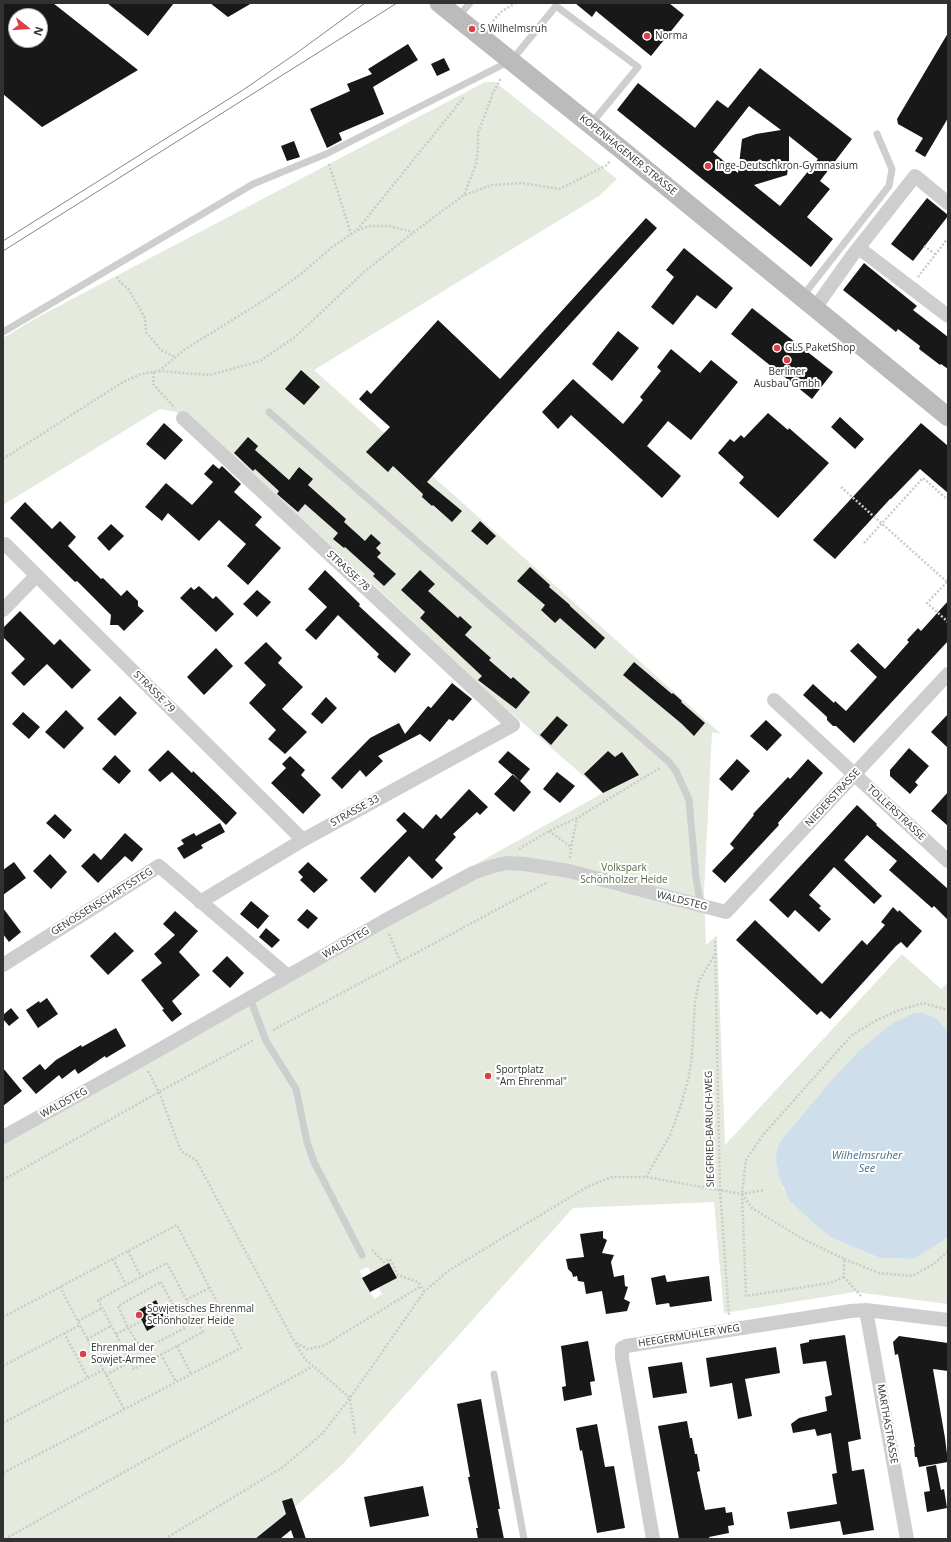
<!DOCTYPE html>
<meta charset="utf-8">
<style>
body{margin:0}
#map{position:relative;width:951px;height:1542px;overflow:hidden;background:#fff;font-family:"Open Sans",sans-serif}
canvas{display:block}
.frame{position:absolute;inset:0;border:4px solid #313131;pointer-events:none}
.north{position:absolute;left:8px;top:8px;width:40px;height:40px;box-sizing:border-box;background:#fff;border:1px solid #adadad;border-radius:50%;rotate:107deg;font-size:11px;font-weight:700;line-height:16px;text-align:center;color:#313131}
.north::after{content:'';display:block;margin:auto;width:14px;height:18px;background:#dc3f45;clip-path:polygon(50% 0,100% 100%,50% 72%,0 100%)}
</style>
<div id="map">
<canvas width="951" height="1542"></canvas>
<div class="frame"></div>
<div class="north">N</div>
</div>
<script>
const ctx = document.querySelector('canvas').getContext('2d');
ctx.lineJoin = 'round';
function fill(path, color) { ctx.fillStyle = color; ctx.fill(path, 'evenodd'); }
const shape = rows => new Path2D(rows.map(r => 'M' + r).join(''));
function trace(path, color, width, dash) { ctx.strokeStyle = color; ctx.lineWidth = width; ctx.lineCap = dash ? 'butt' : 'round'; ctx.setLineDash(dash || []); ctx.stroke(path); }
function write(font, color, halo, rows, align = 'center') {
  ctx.font = font + ' "Open Sans",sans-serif'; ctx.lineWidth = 4; ctx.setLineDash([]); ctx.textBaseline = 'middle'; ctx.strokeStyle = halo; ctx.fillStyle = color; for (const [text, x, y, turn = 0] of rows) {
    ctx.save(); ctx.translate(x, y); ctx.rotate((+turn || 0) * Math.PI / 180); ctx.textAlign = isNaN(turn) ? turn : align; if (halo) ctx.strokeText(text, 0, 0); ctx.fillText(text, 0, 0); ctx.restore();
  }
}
fill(shape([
 [485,82,495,82,617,179,599,196,314,370,721,734,712,732,704,892,706,945,717,935,725,1145,902,954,941,989,948,982,948,1031,935,1017,924,1013,914,1013,828,1084,782,1139,776,1161,779,1178,784,1190,834,1239,880,1258,914,1259,943,1241,948,1236,948,1304,855,1292,724,1313,714,1202,573,1208,343,1464,297,1505,255,1539,3,1539,3,1144,253,1001,458,874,603,793,470,677,387,597,207,432,191,415,160,409,3,505,3,338,40,316],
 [389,1263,397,1278,379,1288,382,1294,374,1299,359,1271,368,1267,372,1275]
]), '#e4eadd');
fill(shape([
 [914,1013,924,1013,935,1017,948,1031,948,1236,943,1241,914,1259,880,1258,834,1239,818,1227,790,1201,779,1178,776,1161,777,1149,782,1139,828,1084,860,1050,890,1025]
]), '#cedfeb');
fill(shape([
 [3,3,53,3,138,70,42,127,3,94],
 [16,16,40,16,40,40,16,40],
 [107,3,174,3,148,36],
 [210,3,252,3,228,17],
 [575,3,669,3,684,15,651,56,596,11,592,17],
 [948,33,948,118,925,157,915,151,923,138,898,124,897,119],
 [408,44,418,60,373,87,384,114,339,133,342,140,327,148,310,109,350,91,347,84,372,74,368,69],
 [444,58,450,70,437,76,431,64],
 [760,68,852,139,820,181,830,189,807,217,833,239,811,267,617,110,638,83,695,128,717,100,728,108],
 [749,106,781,130,756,134,742,139,738,173,713,152],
 [789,136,818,159,780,206,754,185,787,175,789,161],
 [294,141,300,157,287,161,281,146],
 [927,198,948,215,948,216,913,261,891,244],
 [646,218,657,228,427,482,462,511,452,522,433,505,432,506,422,497,423,494,393,466,388,472,366,452,390,427,359,399,367,390,371,394,438,320,500,379],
 [684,248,733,288,716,309,697,295,673,325,651,307,674,277,666,270],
 [864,263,917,306,913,310,948,337,948,369,941,364,940,365,919,349,920,346,898,329,896,332,843,290],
 [752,308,833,372,812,399,731,334],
 [618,331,639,348,612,381,592,364],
 [671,349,700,373,711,360,738,382,691,440,668,421,647,446,681,476,662,498,571,415,558,429,542,412,573,379,623,424,643,400,640,397,661,371,657,367],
 [301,370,320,387,304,405,285,389],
 [768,413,788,430,789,428,829,463,778,518,739,483,744,477,718,453,730,439,734,442,741,435,744,438],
 [840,417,864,439,855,449,831,427],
 [164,423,183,440,165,460,146,444],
 [921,423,948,446,948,493,920,469,891,499,890,499,835,559,813,540],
 [248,437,258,446,255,450,289,480,299,467,313,479,308,485,346,519,344,522,365,541,371,534,381,543,376,548,381,553,377,557,396,574,384,586,373,576,375,574,345,547,344,548,333,539,338,533,305,504,298,512,277,494,279,491,255,469,253,471,234,453],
 [213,464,219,469,222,466,241,484,234,492,262,517,255,525,281,548,248,585,227,566,246,544,219,520,199,541,168,513,162,521,145,507,166,483,192,505,213,482,204,474],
 [25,502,52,529,60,521,76,537,68,546,101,579,103,578,121,596,127,590,138,601,138,606,144,611,124,631,118,625,110,625,111,615,77,581,75,582,10,518],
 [480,521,496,536,487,545,471,531],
 [111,524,124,536,109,551,97,538],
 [530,567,550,585,549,587,570,605,570,606,605,638,595,649,560,618,555,623,541,610,545,605,517,581],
 [325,570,360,604,359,606,411,654,395,673,377,657,379,654,338,615,316,640,305,630,327,607,308,589],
 [420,570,435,584,428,591,458,618,460,616,472,627,465,635,491,658,489,660,511,679,513,677,530,692,516,709,478,680,482,676,420,618,425,612,401,590],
 [199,586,213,599,216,596,234,614,216,632,180,598,191,587,194,590],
 [257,590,271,602,257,617,243,604],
 [948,601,948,641,854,743,836,726,833,726,827,720,827,717,803,695,813,684,834,703,835,701,846,711,877,677,850,651,858,643,885,669,909,642,907,640,918,628,921,631],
 [20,611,54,645,60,639,91,670,72,689,47,664,24,686,11,673,25,659,3,637,3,628],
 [266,642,282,658,278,663,303,687,282,709,307,732,285,754,268,739,276,730,249,703,266,685,244,663],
 [216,648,233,666,204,695,187,677],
 [634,662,672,694,673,693,682,701,681,702,705,723,694,736,682,724,623,675],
 [452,683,472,699,453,721,449,719,430,742,420,734,378,756,383,761,366,777,360,770,342,789,331,778,370,738,399,723,405,734,428,706,431,708],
 [120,696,137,713,115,736,97,719],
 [326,697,337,708,322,724,311,714],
 [66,710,84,728,64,749,45,732],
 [23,712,40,727,29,739,12,724],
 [948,714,948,748,931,732],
 [557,716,568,725,551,745,540,735],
 [766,720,782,735,767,751,750,736],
 [909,748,929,766,915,782,918,785,910,794,890,776,890,770],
 [168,750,192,773,193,771,237,813,226,825,172,772,160,782,148,770],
 [508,751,530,769,520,781,498,762],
 [608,751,615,757,622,752,639,775,603,793,584,774],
 [115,755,131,771,119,784,102,769],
 [290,756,305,770,301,775,321,795,303,814,271,783,286,768,282,764],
 [737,759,750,771,732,791,719,779],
 [808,759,823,773,778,823,779,825,725,883,712,871,734,848,730,844,754,815,753,814,788,777,790,779],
 [557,772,575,786,560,803,543,789],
 [513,774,531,792,514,812,494,794],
 [469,789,488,807,480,815,477,812,453,834,456,837,435,860,443,868,432,879,409,856,375,893,360,878,407,831,396,820,404,812,423,829,436,814,441,819],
 [948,792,948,826,931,811],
 [857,805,877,824,876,825,948,889,948,920,934,906,932,908,889,870,897,861,867,835,844,860,882,896,874,904,834,867,809,895,821,906,819,908,831,919,819,932,795,910,788,918,769,900],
 [55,814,72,830,64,839,46,823],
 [220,823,225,832,201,845,203,848,184,859,177,848,184,844,181,840,194,833,196,836],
 [125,833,143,849,132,862,125,856,98,883,81,866,94,853,101,860],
 [50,854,67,872,51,889,33,871],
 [14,862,26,878,3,895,3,870],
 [308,862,328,880,314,893,300,880,303,877,298,872],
 [251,901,269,916,258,929,240,914],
 [893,907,898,912,899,910,922,931,907,948,901,942,896,946,830,1019,821,1011,817,1015,736,940,755,920,822,984,862,940,867,945,885,925,881,922],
 [3,908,21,932,9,942,3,934],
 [307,909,318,918,308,929,297,920],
 [175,911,198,931,179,952,200,975,172,1001,182,1014,172,1022,162,1010,164,1009,141,980,162,963,154,954,175,935,163,924],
 [266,928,280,940,272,948,259,937],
 [115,932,134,951,108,975,90,956],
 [227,956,244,973,230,988,212,971],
 [47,998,58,1014,38,1028,26,1010,39,1001,40,1003],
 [11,1008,19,1018,9,1026,3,1019,3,1015],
 [116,1028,126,1046,106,1058,105,1056,78,1074,75,1069,62,1079,59,1075,36,1094,22,1078,40,1064,45,1070,56,1060,81,1045,82,1047],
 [3,1068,22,1091,3,1106],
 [603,1231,603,1238,607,1240,602,1253,614,1255,611,1262,614,1277,624,1275,625,1286,628,1287,624,1299,630,1302,627,1311,606,1314,602,1291,586,1294,584,1282,578,1281,577,1276,573,1277,572,1273,568,1269,566,1259,584,1257,580,1234],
 [389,1263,397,1278,370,1292,362,1278],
 [665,1275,667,1282,709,1276,712,1301,670,1307,669,1303,656,1305,651,1278],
 [156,1300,166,1320,147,1331,137,1311],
 [845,1335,861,1439,848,1442,852,1471,864,1469,874,1530,843,1535,840,1521,790,1529,787,1512,837,1504,832,1474,837,1473,831,1433,817,1436,815,1429,793,1433,791,1424,799,1418,827,1411,825,1397,832,1395,826,1361,803,1364,800,1344,809,1342,809,1340],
 [899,1336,948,1343,948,1371,933,1369,945,1438,948,1462,919,1467,917,1457,915,1457,914,1447,915,1447,898,1354,895,1355,893,1342],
 [588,1341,595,1381,590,1382,592,1395,564,1401,562,1387,566,1386,561,1346],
 [776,1347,780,1373,745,1379,752,1416,738,1419,732,1383,710,1387,706,1358],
 [682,1362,687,1393,653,1398,648,1367],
 [481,1399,500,1509,498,1509,504,1539,478,1539,476,1528,478,1528,468,1477,470,1477,457,1404],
 [687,1421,690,1438,692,1438,695,1454,697,1454,700,1471,697,1472,705,1510,725,1507,726,1513,732,1512,734,1525,728,1526,729,1533,709,1537,710,1539,679,1539,658,1426],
 [597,1424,605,1467,614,1466,625,1528,597,1533,582,1450,580,1451,576,1428],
 [936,1465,941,1490,944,1489,947,1508,927,1512,924,1492,930,1491,926,1467],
 [423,1486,429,1516,370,1527,364,1497],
 [292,1498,306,1539,294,1539,291,1530,280,1539,255,1539,286,1514,282,1501]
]), '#181818');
trace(shape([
 [490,24,502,11,516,3],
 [329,164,351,234],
 [465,195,492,185,521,183,560,189,607,165,610,161],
 [357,230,464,97],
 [924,246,935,254],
 [117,277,120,282,129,290,145,318,146,332,161,350,175,357],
 [918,277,948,238],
 [159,371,184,350,266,299,301,274,332,247,356,231,369,226,389,226,413,232],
 [154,372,153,384,175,408],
 [3,459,123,382,141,374,158,371,210,375,260,361,295,337,364,272,414,232,464,195,476,164,478,149,478,133,493,93,501,78],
 [841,487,947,582],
 [864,543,923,478,948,500],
 [947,582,927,603,948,622],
 [549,831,571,847],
 [519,849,549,831,577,818,660,768],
 [570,858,571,847,577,818],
 [389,934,400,961],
 [715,941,720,1190,729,1316],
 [273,1030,548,882],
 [148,1071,159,1092,181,1151,196,1160,295,1343,305,1359,350,1398,355,1434],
 [646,1177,670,1135,681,1105,689,1076,692,1055,695,1002,699,981,715,954],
 [3,1180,159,1092,254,1040],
 [742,1194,752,1208,801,1238,844,1259],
 [372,1250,384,1262,390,1259,398,1275,418,1282,421,1286],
 [128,1251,141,1277],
 [113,1259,126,1285],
 [167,1263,203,1332,134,1369,98,1300,167,1263],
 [844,1277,830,1283,746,1296,742,1194,746,1160,763,1135,852,1035,875,1021,897,1011,923,1003,948,1010],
 [161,1282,185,1328,142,1350,128,1328,118,1306,161,1282],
 [861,1296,844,1277,844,1259,879,1273,912,1276,934,1264,948,1251],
 [186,1300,209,1288],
 [3,1317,60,1287,124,1409],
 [78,1321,102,1308],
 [64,1333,88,1378],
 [116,1334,142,1321],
 [87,1339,111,1326],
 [296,1343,308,1349,323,1346,421,1286,424,1292],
 [177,1346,191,1374],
 [161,1354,176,1382],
 [98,1359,122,1346],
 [3,1366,80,1325],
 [106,1375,130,1362],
 [3,1423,103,1370],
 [3,1473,241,1348,177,1225,60,1287],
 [5,1539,313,1366],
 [165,1539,283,1467,323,1433,350,1398,424,1292,448,1271,587,1187,612,1177,646,1177,742,1194,764,1190]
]), '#cbcbcb', 2.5, [2, 2]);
trace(shape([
 [458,17,470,3],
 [802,297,889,186,892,169,877,134],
 [3,332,253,184,326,154,512,60,556,6,638,67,591,124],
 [269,412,669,762,676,771,689,800,696,878,701,906],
 [250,998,266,1041,296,1089,307,1142,314,1162,362,1255],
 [494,1374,524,1539]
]), '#cecece', 7);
trace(shape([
 [859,248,948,316],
 [815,308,852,256,915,176,948,203],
 [183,418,513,725,303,840,200,902],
 [5,544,303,840],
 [3,610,36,576],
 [774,700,948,861],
 [3,965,159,866,288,976],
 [3,1137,143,1059,384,921,473,873,493,866,507,863,524,864,569,871,726,912,948,674],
 [866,1310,907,1539],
 [653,1539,622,1358,622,1348,626,1346,851,1311,866,1310,948,1320]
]), '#cecece', 14);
trace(shape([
 [439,3,622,150,948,417]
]), '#bbb', 19);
trace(shape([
 [3,241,243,90,298,52,365,3],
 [3,251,397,3]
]), '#868686', 1);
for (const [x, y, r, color] of [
 [472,29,4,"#dc3f45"],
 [647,36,4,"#dc3f45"],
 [708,166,4,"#dc3f45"],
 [777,348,4,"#dc3f45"],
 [787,360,4,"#dc3f45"],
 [488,1076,4,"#dc3f45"],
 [139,1315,4,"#dc3f45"],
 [83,1354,4,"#dc3f45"]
]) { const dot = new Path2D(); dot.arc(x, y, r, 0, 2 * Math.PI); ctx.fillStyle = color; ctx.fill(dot); trace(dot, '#fff', 1.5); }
write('10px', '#313131', '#fff', [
 ["S Wilhelmsruh",480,29],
 ["Norma",655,36],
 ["Inge-Deutschkron-Gymnasium",716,166],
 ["GLS PaketShop",785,348],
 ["Berliner",787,372,"center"],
 ["Ausbau Gmbh",787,384,"center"],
 ["Sportplatz",496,1070],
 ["\"Am Ehrenmal\"",496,1082],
 ["Sowjetisches Ehrenmal",147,1309],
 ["Schönholzer Heide",147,1321],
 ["Ehrenmal der",91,1348],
 ["Sowjet-Armee",91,1360]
], 'left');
write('10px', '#313131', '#fff', [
 ["KOPENHAGENER STRASSE",628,155,39],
 ["STRASSE 78",348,571,43],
 ["STRASSE 79",154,692,45],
 ["NIEDERSTRASSE",833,798,-47],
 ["STRASSE 33",355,811,-29],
 ["TOLLERSTRASSE",896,813,43],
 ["WALDSTEG",682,901,14],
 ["GENOSSENSCHAFTSSTEG",102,902,-32],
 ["WALDSTEG",346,943,-30],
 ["WALDSTEG",64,1103,-29],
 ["SIEGFRIED-BARUCH-WEG",710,1129,-91],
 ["HEEGERMÜHLER WEG",689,1336,-9],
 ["MARTHASTRASSE",887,1424,80]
]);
write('10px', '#536b40', '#fff', [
 ["Volkspark",624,868],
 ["Schönholzer Heide",624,880]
]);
write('italic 11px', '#436f8f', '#fff', [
 ["Wilhelmsruher",867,1156],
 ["See",867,1169]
]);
</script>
